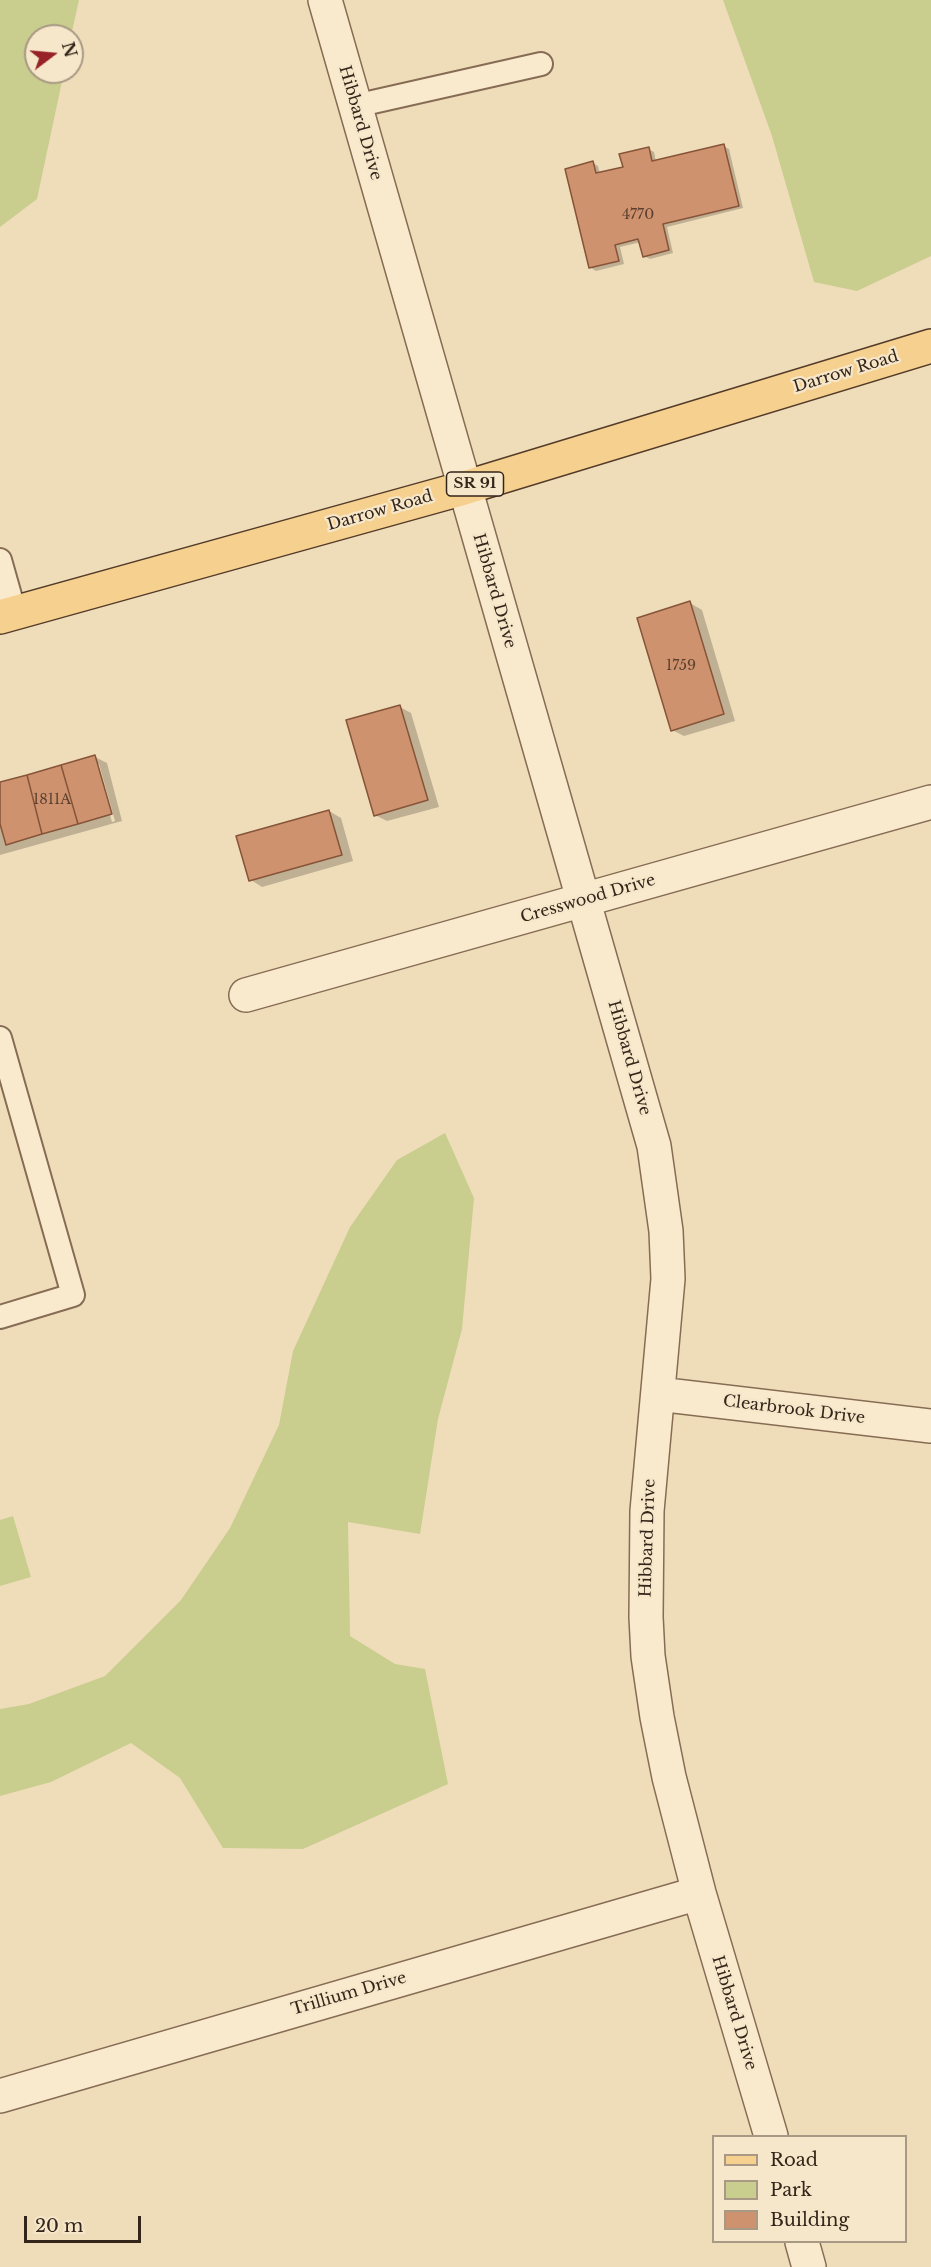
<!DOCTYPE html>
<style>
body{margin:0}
#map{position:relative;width:931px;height:2267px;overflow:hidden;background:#efddba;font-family:"Libre Baskerville",serif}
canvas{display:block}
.legend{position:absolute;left:712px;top:2135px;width:195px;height:108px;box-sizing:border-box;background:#f6e7ca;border:2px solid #a89984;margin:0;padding:8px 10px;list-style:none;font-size:18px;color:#34251a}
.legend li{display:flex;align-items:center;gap:12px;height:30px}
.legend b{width:30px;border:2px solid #a89984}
.north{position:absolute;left:24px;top:24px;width:60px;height:60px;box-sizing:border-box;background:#f6e7ca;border:2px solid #a89984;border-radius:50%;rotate:74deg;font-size:16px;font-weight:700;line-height:24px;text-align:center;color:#34251a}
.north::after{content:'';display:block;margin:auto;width:21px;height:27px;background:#972228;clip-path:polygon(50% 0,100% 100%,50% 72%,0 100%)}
.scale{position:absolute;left:24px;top:2216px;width:117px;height:27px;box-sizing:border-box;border:3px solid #34251a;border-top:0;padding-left:8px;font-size:18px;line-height:21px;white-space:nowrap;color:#34251a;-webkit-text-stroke:4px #f6e7ca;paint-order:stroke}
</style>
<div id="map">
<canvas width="931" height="2267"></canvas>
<ul class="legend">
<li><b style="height:8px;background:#f6d08e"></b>Road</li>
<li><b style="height:16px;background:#c9cd8e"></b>Park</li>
<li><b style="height:16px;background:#cf926e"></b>Building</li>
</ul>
<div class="north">N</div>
<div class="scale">20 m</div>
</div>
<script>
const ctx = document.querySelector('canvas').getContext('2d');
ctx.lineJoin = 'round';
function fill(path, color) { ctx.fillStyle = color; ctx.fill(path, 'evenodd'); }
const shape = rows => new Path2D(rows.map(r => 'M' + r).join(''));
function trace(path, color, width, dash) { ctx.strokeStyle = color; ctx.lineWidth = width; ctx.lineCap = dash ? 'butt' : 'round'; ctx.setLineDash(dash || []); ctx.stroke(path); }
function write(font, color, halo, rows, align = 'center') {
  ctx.font = font + ' "Libre Baskerville",serif'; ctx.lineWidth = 4.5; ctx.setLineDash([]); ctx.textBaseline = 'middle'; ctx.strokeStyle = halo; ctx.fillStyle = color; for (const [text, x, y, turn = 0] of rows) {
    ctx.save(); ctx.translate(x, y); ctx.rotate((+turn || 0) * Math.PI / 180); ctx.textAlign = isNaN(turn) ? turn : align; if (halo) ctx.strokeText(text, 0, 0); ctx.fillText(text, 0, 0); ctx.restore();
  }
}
fill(shape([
 [0,0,79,0,71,36,36,36,36,72,64,72,37,199,0,227],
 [723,0,931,0,931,256,857,291,814,282,772,136],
 [445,1133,474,1198,462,1329,438,1419,420,1534,348,1522,350,1636,395,1664,425,1669,448,1784,303,1849,223,1848,180,1778,131,1743,51,1782,0,1796,0,1709,29,1704,105,1676,181,1600,230,1528,279,1425,293,1351,350,1227,397,1160],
 [13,1516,31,1577,0,1586,0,1520]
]), '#c9cd8e');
fill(shape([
 [723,146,729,149,743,208,667,227,673,253,650,259,644,256,641,242,620,247,624,264,596,271,591,268,593,163,598,166,600,174,624,168,648,149,654,152,656,162],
 [690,603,702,610,735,721,684,736,672,730],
 [400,707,411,713,439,807,387,821,375,815],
 [95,757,107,763,122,821,0,855,0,783],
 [96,764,99,764,115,821,112,822],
 [329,811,341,818,353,861,262,887,251,880]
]), '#0003');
const building = shape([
 [724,144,739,206,663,224,669,250,643,257,638,239,615,245,619,261,589,268,565,169,593,161,596,173,623,167,619,154,649,147,652,161,724,144],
 [690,601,724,714,671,731,637,618,690,601],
 [400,705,428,800,374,816,346,720,400,705],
 [95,755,112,814,78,824,61,765,95,755],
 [61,765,78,824,42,834,27,775,61,765],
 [27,775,42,834,6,845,0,824,0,782,27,775],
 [329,810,342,855,249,881,236,836,329,810]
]);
fill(building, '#cf926e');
trace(building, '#865439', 1.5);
const service = shape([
 [355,106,541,64],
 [0,560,15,613],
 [0,1038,73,1295,0,1317]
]);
const minor = shape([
 [325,0,654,1146,666,1231,668,1279,647,1511,646,1617,648,1656,657,1717,669,1777,699,1893,771,2136],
 [246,995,931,802],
 [658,1394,931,1426],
 [0,2096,699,1893],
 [802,2242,809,2267]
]);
const primary = shape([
 [0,617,464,488,931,346]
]);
trace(service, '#866c54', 26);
trace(minor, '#866c54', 36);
trace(primary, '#533b29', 36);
trace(service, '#faeacd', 22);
trace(minor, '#faeacd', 33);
trace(primary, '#f6d08e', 33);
write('14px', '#5b402f', null, [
 ["4770",638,215],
 ["1759",681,666],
 ["1811A",52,800]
]);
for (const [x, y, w] of [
 [475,484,57]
]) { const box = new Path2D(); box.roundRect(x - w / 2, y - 12, w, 24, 4.5); ctx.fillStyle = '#f6e7ca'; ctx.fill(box); trace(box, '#34251a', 1.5); }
write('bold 15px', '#34251a', null, [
 ["SR 91",475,484]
]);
write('16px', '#34251a', '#f6e7ca', [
 ["Hibbard Drive",360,123,74],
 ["Darrow Road",846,372,-17],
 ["Darrow Road",380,511,-16],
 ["Hibbard Drive",494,591,74],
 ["Cresswood Drive",588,899,-16],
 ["Hibbard Drive",629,1058,74],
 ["Clearbrook Drive",794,1410,7],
 ["Hibbard Drive",648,1538,-88],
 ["Trillium Drive",349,1994,-16],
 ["Hibbard Drive",734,2013,73]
]);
</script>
